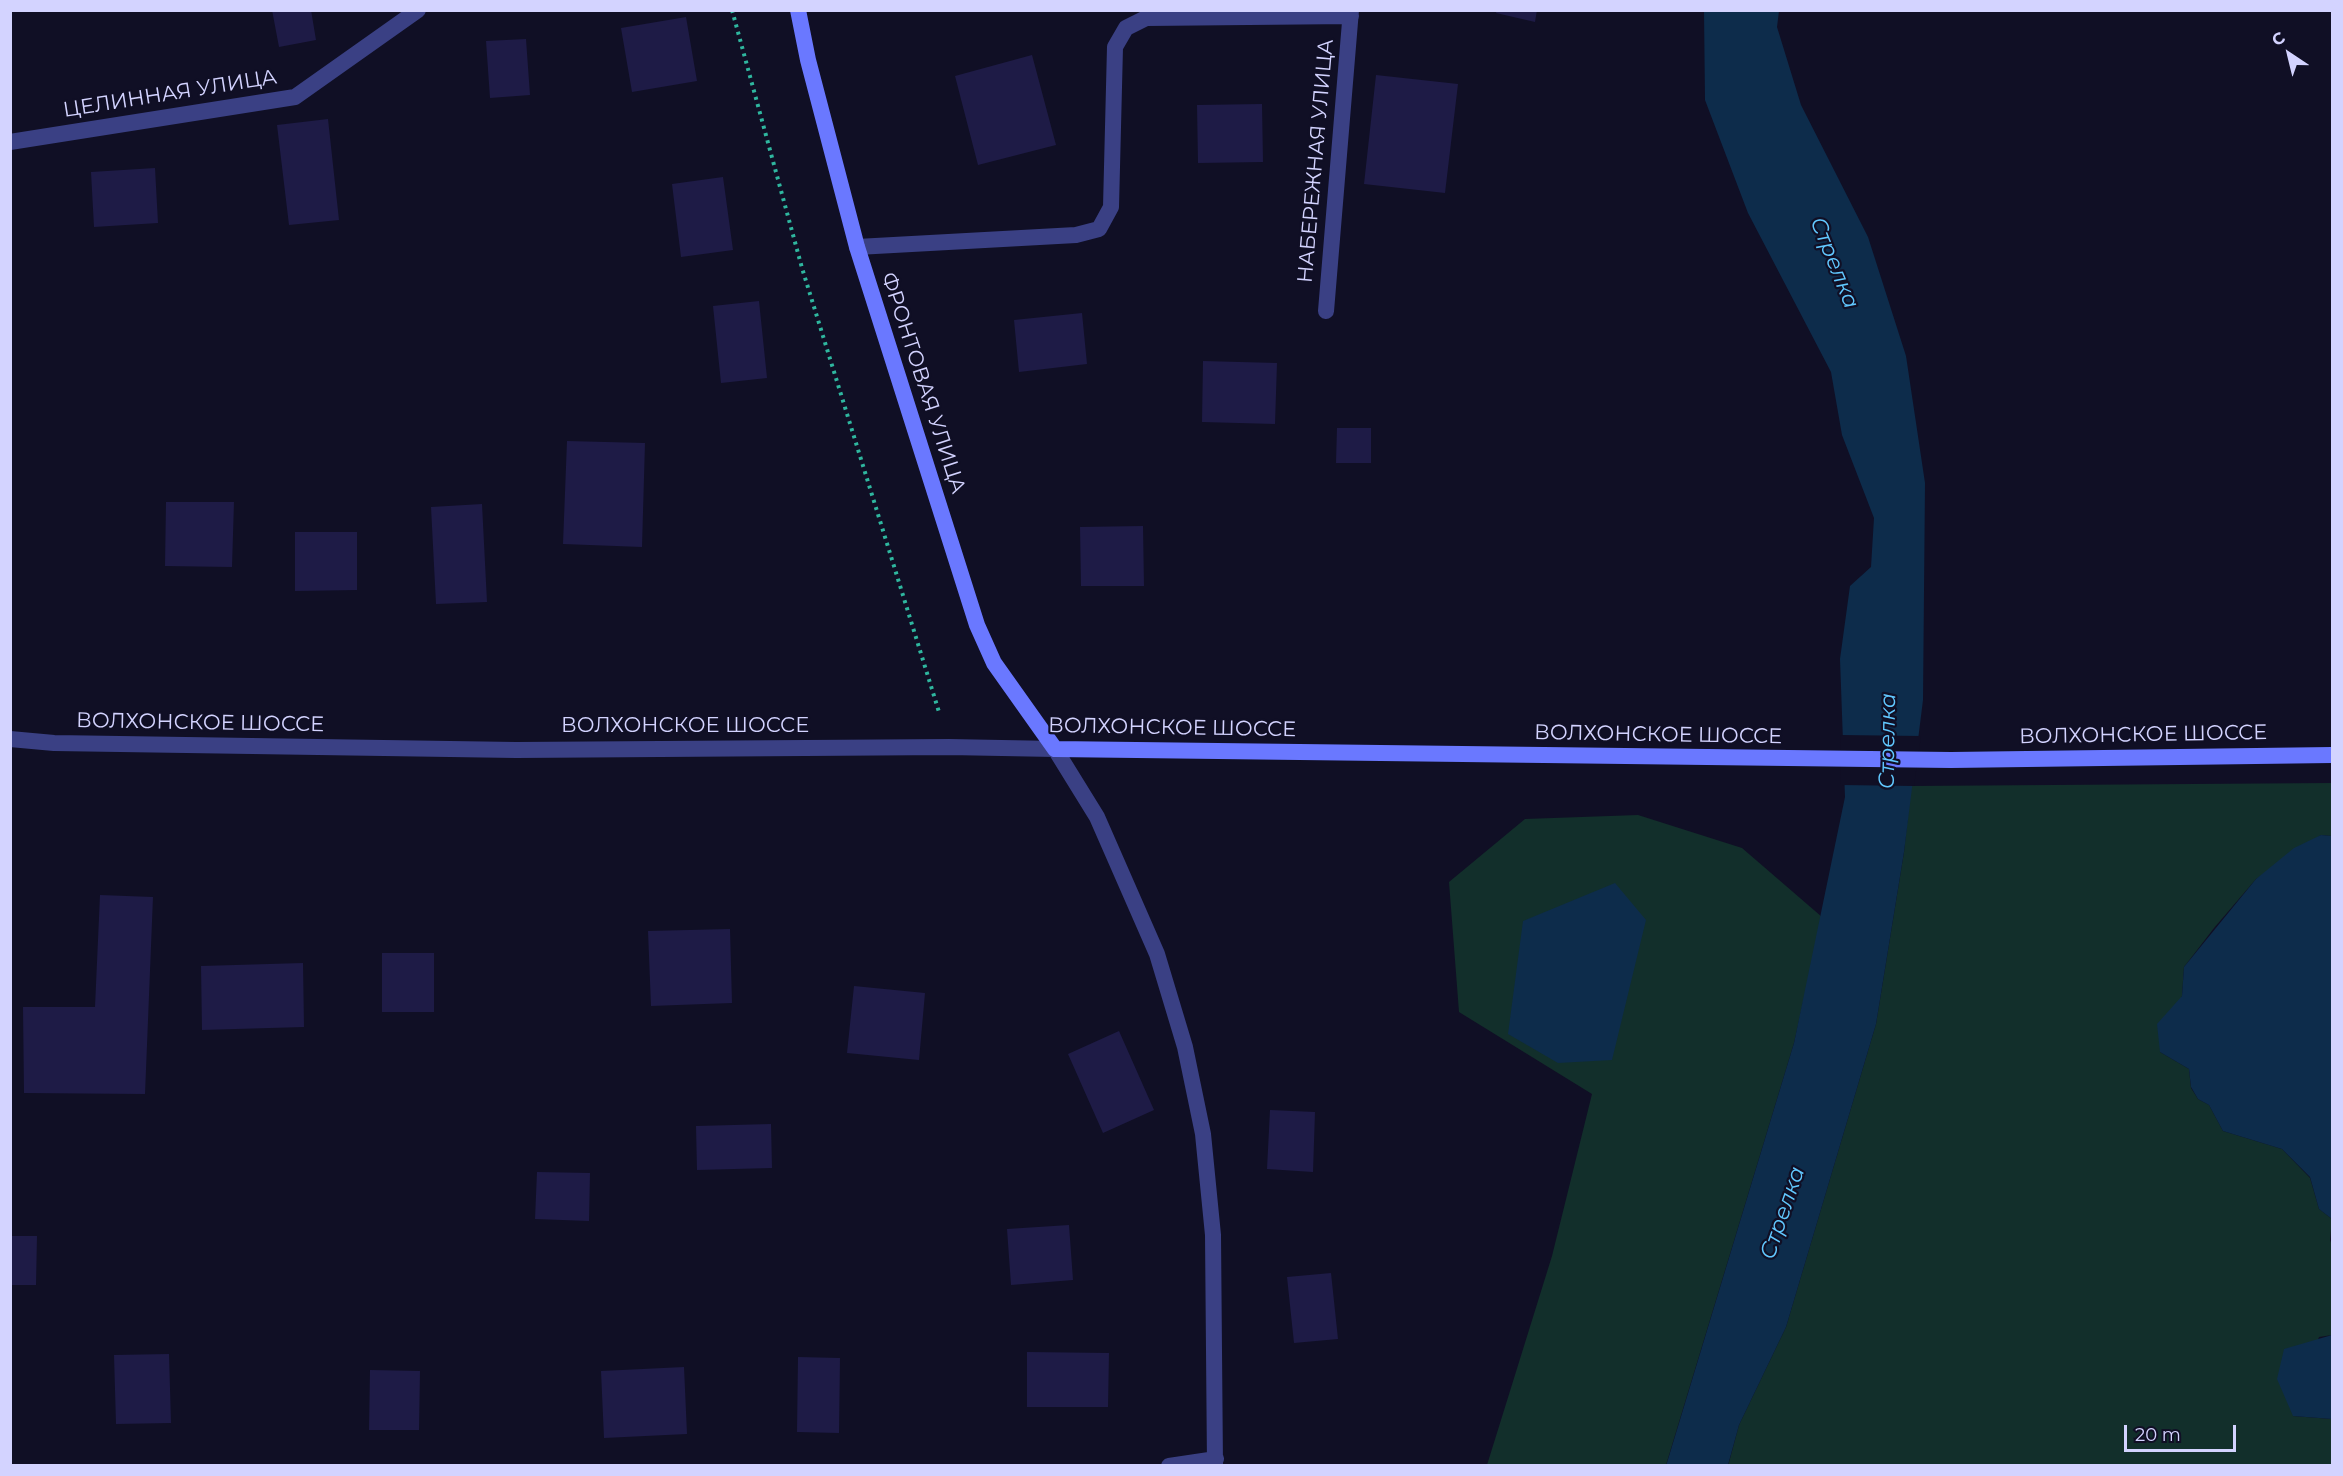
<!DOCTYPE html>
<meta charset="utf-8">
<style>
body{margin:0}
#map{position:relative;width:2343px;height:1476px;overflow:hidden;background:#100f25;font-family:Montserrat,sans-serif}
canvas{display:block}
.frame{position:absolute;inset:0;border:12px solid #d3d3ff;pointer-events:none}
.north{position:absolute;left:2259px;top:24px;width:60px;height:60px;-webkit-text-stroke:4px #100f25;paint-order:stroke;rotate:325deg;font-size:16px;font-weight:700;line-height:24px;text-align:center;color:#d3d3ff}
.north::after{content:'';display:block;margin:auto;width:21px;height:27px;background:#d3d3ff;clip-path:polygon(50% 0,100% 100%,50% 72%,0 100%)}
.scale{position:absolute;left:2124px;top:1425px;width:112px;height:27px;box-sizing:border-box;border:3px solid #d3d3ff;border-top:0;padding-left:8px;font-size:18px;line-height:21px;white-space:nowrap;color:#d3d3ff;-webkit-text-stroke:4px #100f25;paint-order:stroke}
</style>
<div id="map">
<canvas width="2343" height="1476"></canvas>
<div class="frame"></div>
<div class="north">С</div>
<div class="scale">20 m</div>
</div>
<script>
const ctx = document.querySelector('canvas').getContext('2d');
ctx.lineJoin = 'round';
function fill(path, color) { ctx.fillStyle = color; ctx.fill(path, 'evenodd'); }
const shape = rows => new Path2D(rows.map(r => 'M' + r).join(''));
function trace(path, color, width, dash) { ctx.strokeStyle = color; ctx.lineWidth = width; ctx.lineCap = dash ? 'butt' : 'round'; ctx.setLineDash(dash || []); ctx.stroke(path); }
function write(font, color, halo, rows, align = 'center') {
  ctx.font = font + ' Montserrat,sans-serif'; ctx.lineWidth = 4.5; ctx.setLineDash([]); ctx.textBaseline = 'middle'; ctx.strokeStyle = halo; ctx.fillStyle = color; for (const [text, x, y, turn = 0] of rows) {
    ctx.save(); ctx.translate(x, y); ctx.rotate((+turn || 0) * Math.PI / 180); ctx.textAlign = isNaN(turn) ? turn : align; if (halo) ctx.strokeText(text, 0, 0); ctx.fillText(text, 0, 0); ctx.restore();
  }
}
fill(shape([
 [2332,783,2332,836,2321,835,2256,879,2214,928,2184,967,2182,996,2160,1052,2189,1069,2191,1088,2198,1099,2209,1105,2223,1131,2282,1149,2310,1178,2319,1209,2332,1219,2330,1240,2332,1245,2332,1335,2319,1337,2293,1416,2332,1419,2332,1465,1728,1466,1739,1425,1786,1327,1876,1024,1904,852,1911,786],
 [1638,815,1742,848,1822,917,1794,1043,1666,1465,1487,1465,1552,1256,1592,1094,1459,1012,1449,882,1525,819]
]), '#122f2b');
fill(shape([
 [1704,11,1779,11,1777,27,1801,105,1868,237,1906,356,1925,483,1923,700,1904,852,1876,1024,1786,1327,1739,1425,1728,1465,1666,1466,1794,1043,1845,797,1840,659,1850,586,1871,567,1874,518,1842,435,1831,372,1748,213,1705,100],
 [2321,835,2332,836,2332,1219,2319,1209,2310,1177,2282,1149,2223,1131,2209,1105,2198,1099,2191,1087,2189,1069,2160,1052,2157,1024,2182,996,2184,967,2256,879,2294,848],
 [1615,883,1646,920,1612,1060,1558,1063,1508,1034,1523,921],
 [2332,1335,2332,1419,2293,1416,2277,1379,2284,1349]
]), '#0d2c4b');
fill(shape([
 [1840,735,1921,736,1914,786,1841,785]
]), '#100f25');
fill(shape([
 [272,10,311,10,316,40,279,47],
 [1497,10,1537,10,1535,22,1496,13],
 [686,17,697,81,632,92,621,28],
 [526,39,530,95,490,98,486,41],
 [1032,55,1056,145,978,165,955,76],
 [1376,75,1458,84,1445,193,1364,184],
 [1262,104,1263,162,1198,163,1197,105],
 [328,119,339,220,289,225,277,125],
 [155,168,158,223,94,227,91,172],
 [723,177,733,250,681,257,672,184],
 [759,301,767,378,721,383,713,306],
 [1082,313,1087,364,1019,372,1014,320],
 [1203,361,1277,363,1275,424,1202,422],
 [1337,428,1371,428,1371,463,1336,463],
 [567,441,645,443,642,547,563,544],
 [166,502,234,502,232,567,165,566],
 [482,504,487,602,436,604,431,507],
 [1143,526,1144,586,1081,586,1080,527],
 [295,532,357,532,357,590,295,591],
 [100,895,153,897,145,1094,24,1093,23,1007,95,1007],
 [730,929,732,1003,651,1006,648,931],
 [382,953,434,953,434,1012,382,1012],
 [303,963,304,1027,202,1030,201,966],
 [854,986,925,993,919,1060,847,1053],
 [1119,1031,1154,1110,1103,1133,1068,1054],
 [1270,1110,1315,1112,1313,1172,1267,1169],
 [771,1124,772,1168,697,1170,696,1126],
 [537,1172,590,1173,589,1221,535,1219],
 [1069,1225,1073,1280,1011,1285,1007,1229],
 [10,1236,37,1236,36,1285,10,1285],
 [1331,1273,1338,1339,1294,1343,1287,1277],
 [1027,1352,1109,1353,1108,1407,1027,1407],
 [169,1354,171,1423,116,1424,114,1355],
 [798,1357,840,1358,839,1433,797,1432],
 [684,1367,687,1434,604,1438,601,1371],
 [370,1370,420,1371,419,1430,369,1430]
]), '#1e1b46');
trace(shape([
 [732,10,802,268,939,712]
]), '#2fb79f', 4, [3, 4.5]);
trace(shape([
 [10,142,295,97,418,10],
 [857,247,1076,235,1099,229,1111,207,1115,47,1126,28,1146,18,1351,16],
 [1326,311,1351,10],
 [1055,749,1097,817,1157,954,1185,1047,1203,1134,1213,1235,1215,1466],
 [1169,1466,1216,1459]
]), '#3a4084', 16);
trace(shape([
 [10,739,54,743,516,750,949,747,1055,749]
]), '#3a4084', 16);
trace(shape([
 [798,10,808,60,857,247,977,625,994,663,1055,749,1951,760,2332,755]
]), '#6a78ff', 16);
write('21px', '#d3d3ff', '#100f25', [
 ["ЦЕЛИННАЯ УЛИЦА",170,94,-9],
 ["НАБЕРЕЖНАЯ УЛИЦА",1316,161,-85],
 ["ФРОНТОВАЯ УЛИЦА",923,383,72],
 ["ВОЛХОНСКОЕ ШОССЕ",200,723,1],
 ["ВОЛХОНСКОЕ ШОССЕ",685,726],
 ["ВОЛХОНСКОЕ ШОССЕ",1172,728,1],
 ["ВОЛХОНСКОЕ ШОССЕ",1658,735,1],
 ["ВОЛХОНСКОЕ ШОССЕ",2143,735,-1]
]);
write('italic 22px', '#61c8ff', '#100f25', [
 ["Стрелка",1834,263,68],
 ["Стрелка",1888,741,-89],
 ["Стрелка",1783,1213,-71]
]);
</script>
